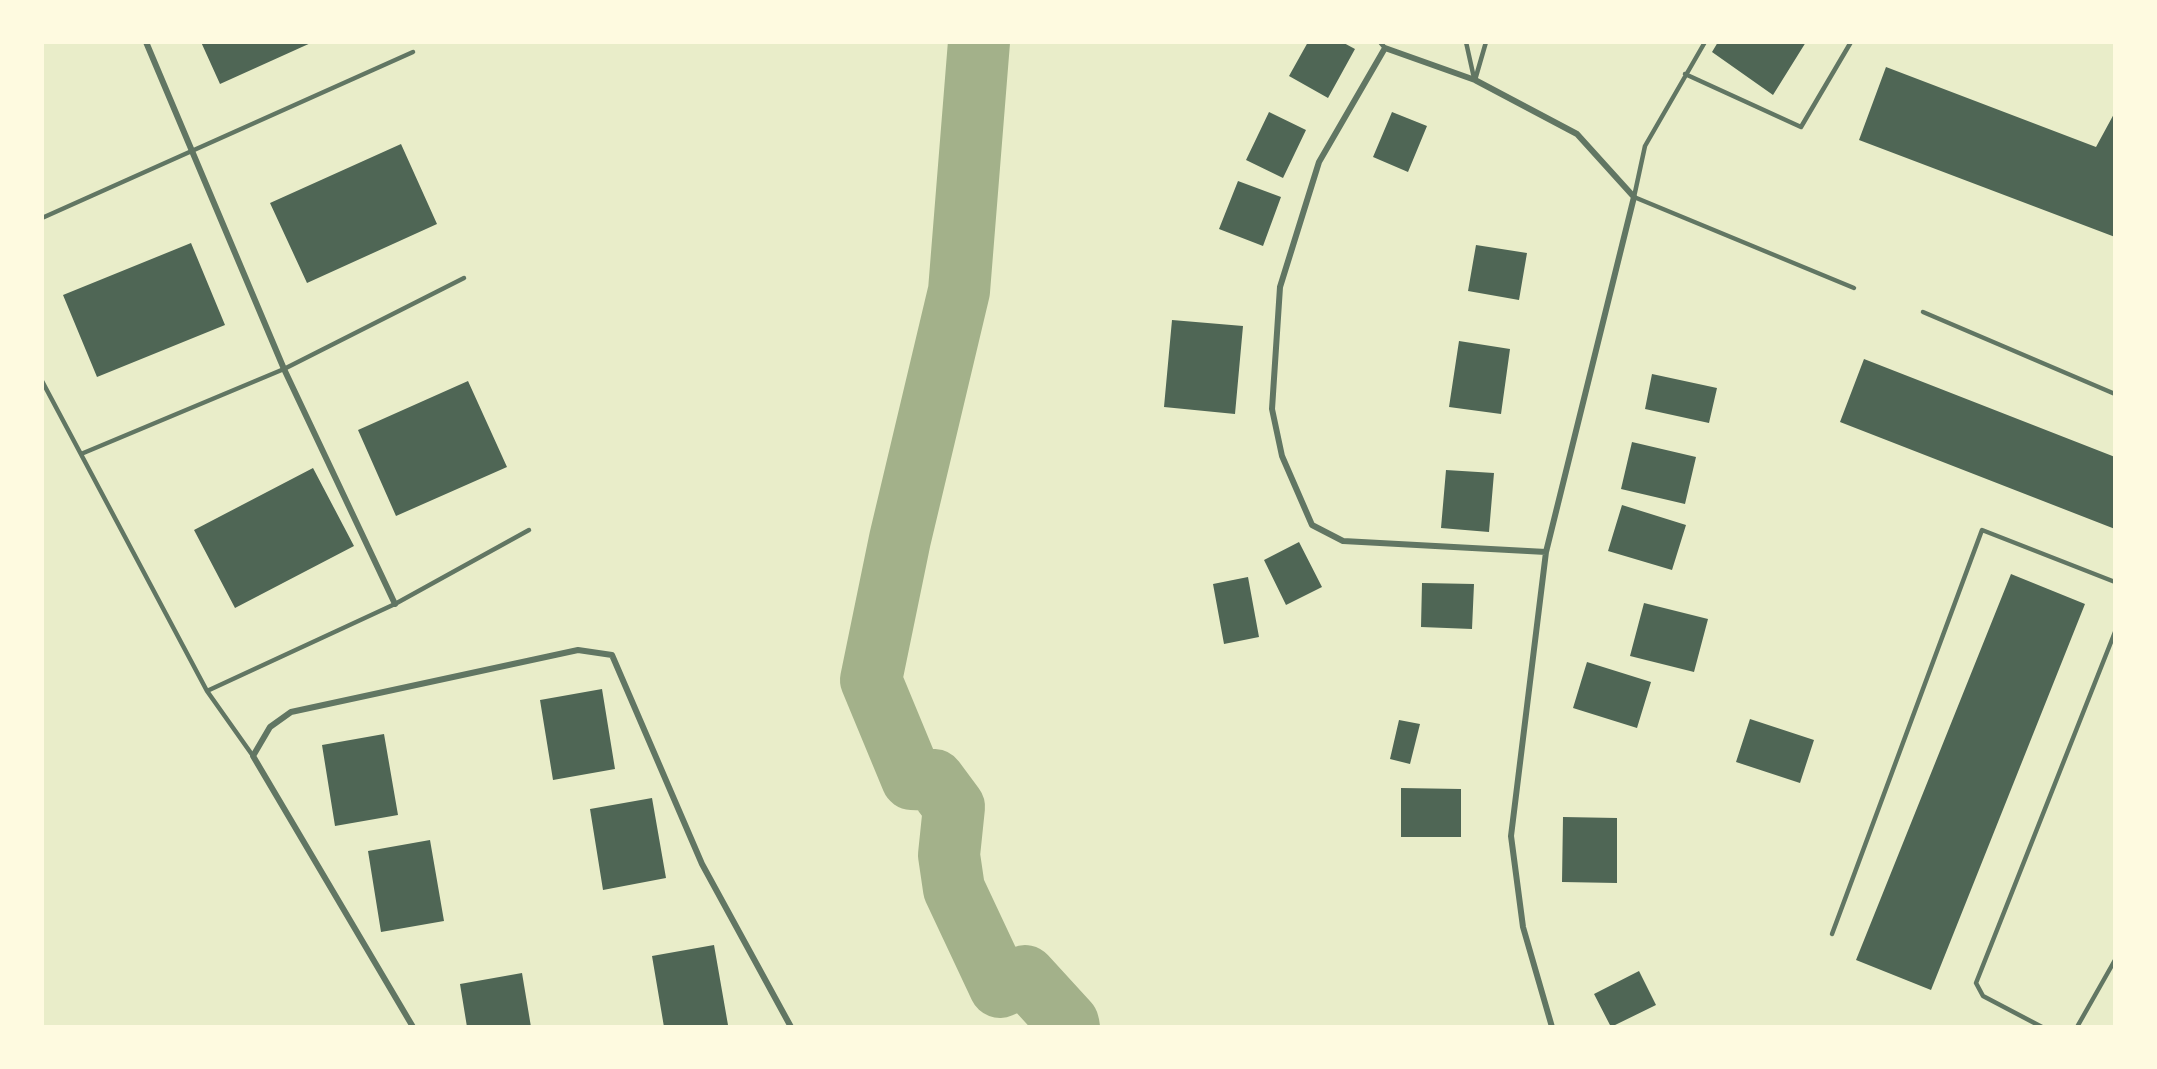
<!DOCTYPE html>
<style>
body{margin:0}
#map{position:relative;width:2157px;height:1069px;overflow:hidden;background:#e9edc9;font-family:Helvetica,sans-serif}
canvas{display:block}
.frame{position:absolute;inset:0;border:44px solid #fefae0;pointer-events:none}
</style>
<div id="map">
<canvas width="2157" height="1069"></canvas>
<div class="frame"></div>
</div>
<script>
const ctx = document.querySelector('canvas').getContext('2d');
ctx.lineJoin = 'round';
const shape = rows => new Path2D(rows.map(r => 'M' + r).join(''));
function trace(path, color, width, dash) { ctx.strokeStyle = color; ctx.lineWidth = width; ctx.lineCap = dash ? 'butt' : 'round'; ctx.setLineDash(dash || []); ctx.stroke(path); }
function fill(path, color) { ctx.fillStyle = color; ctx.fill(path, 'evenodd'); }
trace(shape([
 [979,42,959,291,900,539,871,680,912,779,934,780,954,807,949,855,954,889,1000,987,1025,976,1068,1023,1069,1027]
]), '#a3b18a', 62);
fill(shape([
 [201,42,313,42,220,84],
 [1308,42,1342,42,1355,49,1328,98,1289,76],
 [1718,42,1806,42,1773,95,1712,52],
 [1886,67,2096,147,2115,112,2115,237,1859,140],
 [1269,112,1306,130,1283,178,1246,160],
 [1392,112,1427,126,1408,172,1373,157],
 [401,144,437,224,307,283,270,203],
 [1238,181,1281,197,1263,246,1219,229],
 [191,243,225,325,97,377,63,295],
 [1476,245,1527,253,1519,300,1468,291],
 [1172,320,1243,326,1235,414,1164,407],
 [1459,341,1510,349,1501,414,1449,407],
 [1864,359,2115,457,2115,529,1840,422],
 [1652,374,1717,388,1709,423,1645,409],
 [468,381,507,467,396,516,358,430],
 [1632,442,1696,457,1685,504,1621,489],
 [313,468,354,546,235,608,194,530],
 [1446,470,1494,473,1489,532,1441,528],
 [1622,505,1686,525,1672,570,1608,551],
 [1299,542,1322,587,1286,605,1264,560],
 [2011,574,2085,604,1931,990,1856,960],
 [1248,577,1259,637,1224,644,1213,584],
 [1422,583,1474,584,1472,629,1421,627],
 [1644,603,1708,619,1694,672,1630,656],
 [1587,662,1651,682,1637,728,1573,708],
 [602,689,615,769,553,780,540,700],
 [1750,719,1814,740,1800,783,1736,762],
 [1399,720,1420,724,1410,764,1390,759],
 [384,734,398,815,335,826,322,745],
 [1401,788,1461,789,1461,837,1401,837],
 [652,798,666,878,603,890,590,809],
 [1563,817,1617,818,1617,883,1562,882],
 [430,840,444,921,381,932,368,851],
 [714,945,728,1025,664,1027,652,956],
 [1639,971,1656,1005,1611,1027,1594,994],
 [522,973,531,1027,467,1027,460,984]
]), '#4f6655');
trace(shape([
 [1380,42,1385,48],
 [1466,42,1474,78],
 [1705,42,1645,146,1634,197,1854,288],
 [1685,74,1801,127,1851,42],
 [1475,80,1486,42],
 [42,218,413,52],
 [1923,312,2115,394],
 [42,381,207,691,253,756],
 [81,454,284,369,464,278],
 [207,691,395,604,529,530],
 [1832,934,1982,530,2115,582],
 [2042,1027,1983,996,1976,983,2115,632],
 [2077,1027,2115,960]
]), '#617663', 4.5);
trace(shape([
 [146,42,284,369,395,604],
 [1546,552,1343,541,1312,525,1282,456,1272,409,1280,287,1319,162,1385,48,1475,80,1577,134,1634,197,1546,552,1511,836,1523,927,1552,1027],
 [413,1027,253,756,270,727,291,712,578,650,612,655,702,864,791,1027]
]), '#617663', 6);
</script>
